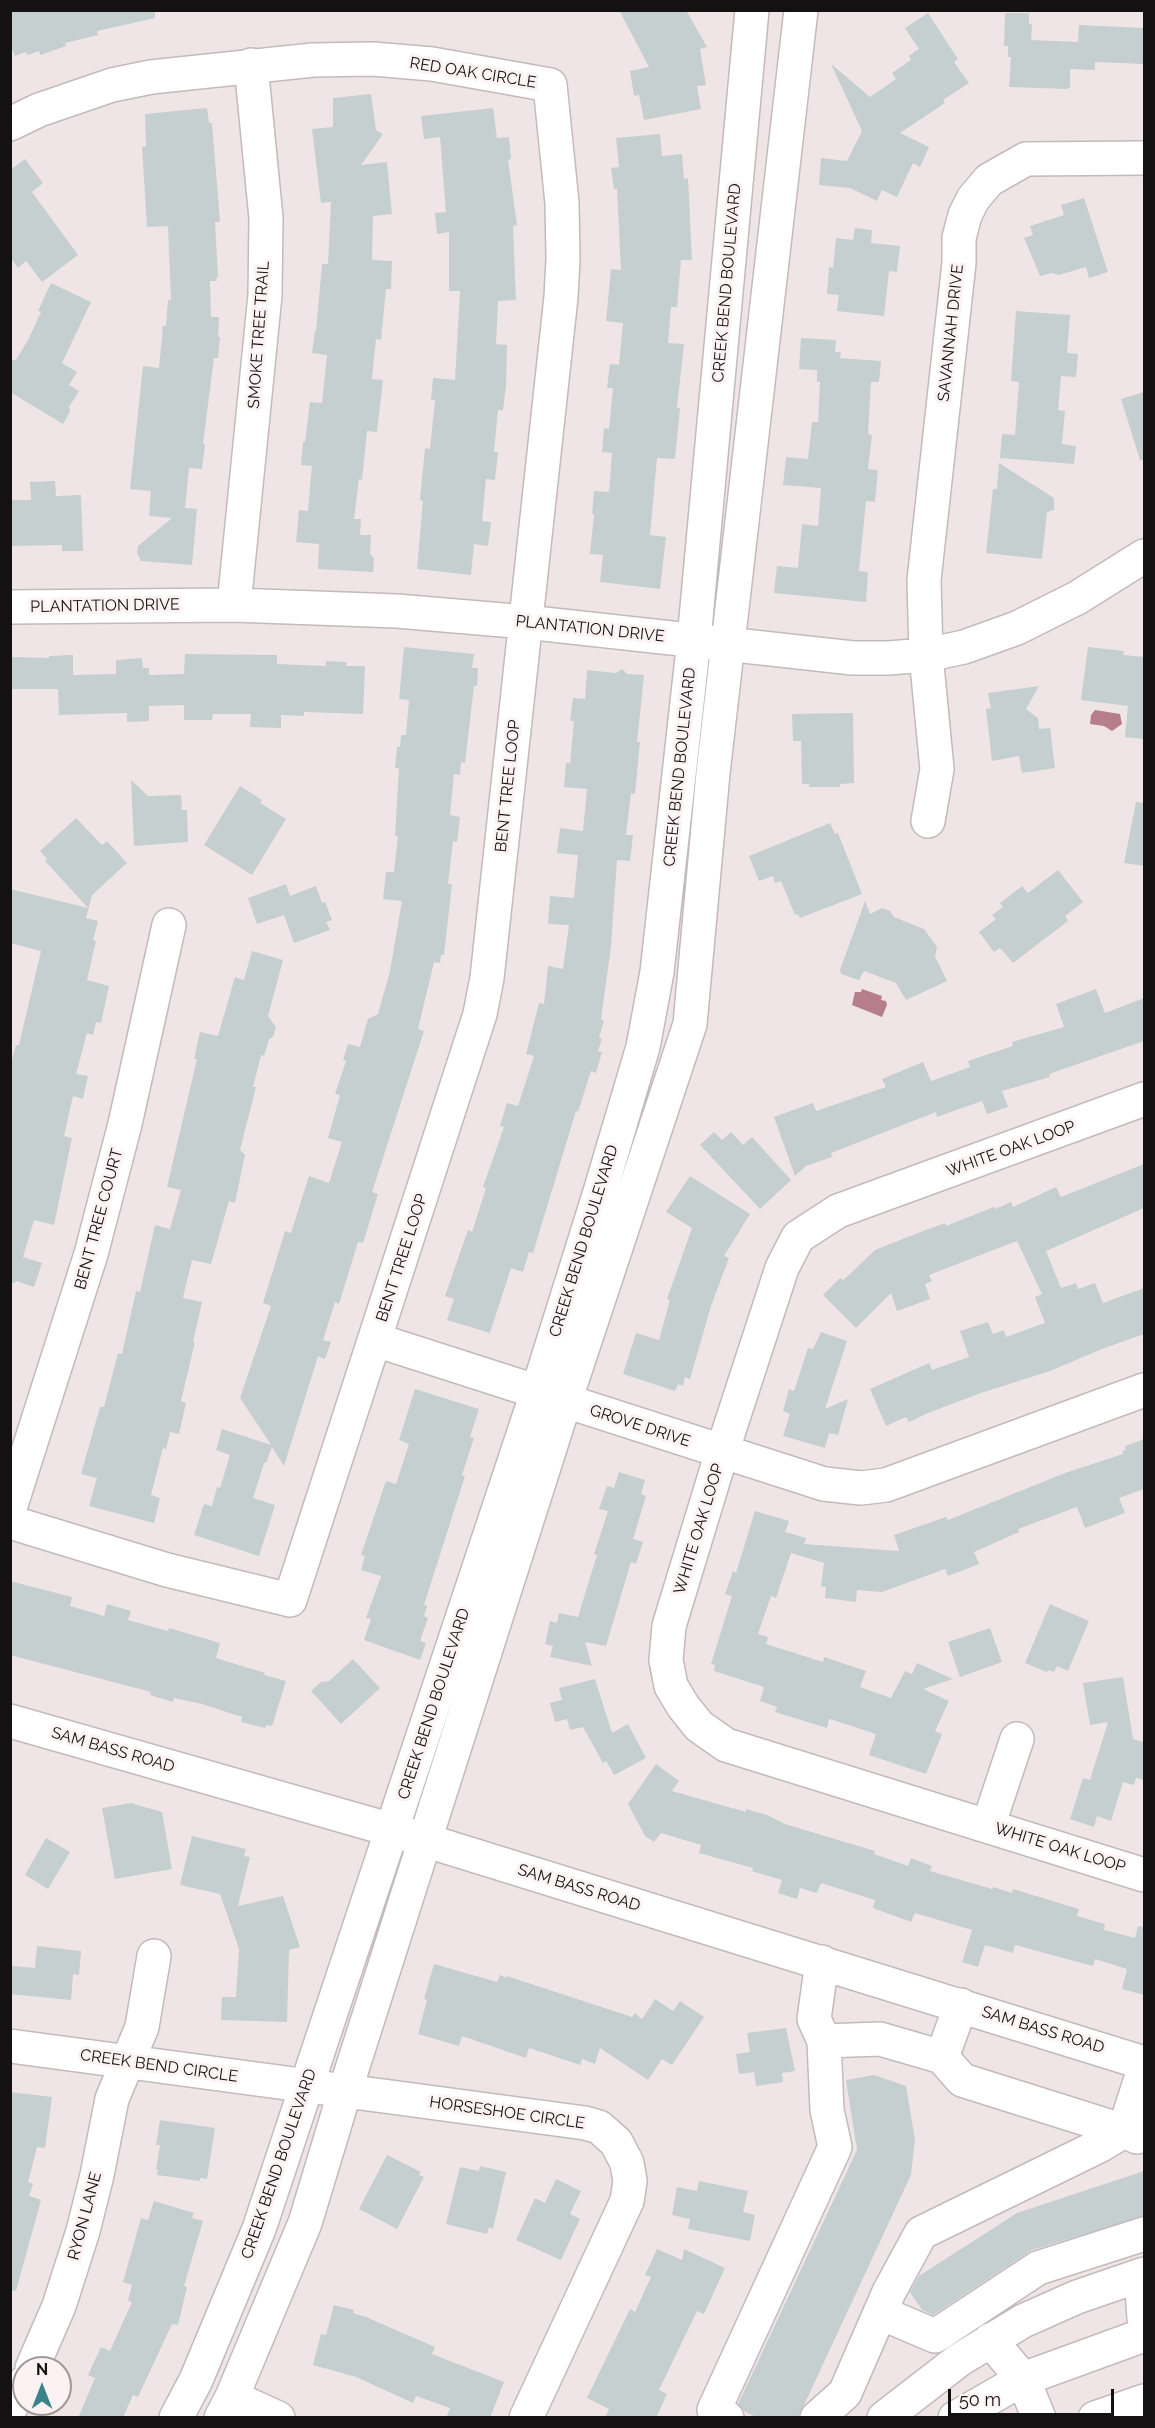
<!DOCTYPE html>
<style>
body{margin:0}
#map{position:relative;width:1155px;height:2428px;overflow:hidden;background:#efe5e7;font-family:Raleway,sans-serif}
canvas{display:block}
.frame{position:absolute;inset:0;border:12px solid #141112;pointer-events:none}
.north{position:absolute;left:12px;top:2356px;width:60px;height:60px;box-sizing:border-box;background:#fcf2f4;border:2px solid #9f989a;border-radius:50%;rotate:0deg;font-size:16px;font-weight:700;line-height:24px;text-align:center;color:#141112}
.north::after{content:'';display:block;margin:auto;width:21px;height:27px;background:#3b838a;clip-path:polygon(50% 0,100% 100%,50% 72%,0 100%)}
.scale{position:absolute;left:948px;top:2389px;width:166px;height:27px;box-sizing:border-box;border:3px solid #141112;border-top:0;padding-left:8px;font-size:18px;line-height:21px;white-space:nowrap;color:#141112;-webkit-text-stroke:4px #fcf2f4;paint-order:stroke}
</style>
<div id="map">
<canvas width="1155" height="2428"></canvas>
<div class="frame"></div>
<div class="north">N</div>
<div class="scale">50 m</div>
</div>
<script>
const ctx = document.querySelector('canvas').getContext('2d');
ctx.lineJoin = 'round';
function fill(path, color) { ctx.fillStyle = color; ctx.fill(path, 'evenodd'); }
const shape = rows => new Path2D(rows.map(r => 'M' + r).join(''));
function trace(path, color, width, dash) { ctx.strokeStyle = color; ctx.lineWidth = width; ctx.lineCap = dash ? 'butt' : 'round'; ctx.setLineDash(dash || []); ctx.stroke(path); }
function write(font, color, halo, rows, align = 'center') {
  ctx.font = font + ' Raleway,sans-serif'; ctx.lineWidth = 6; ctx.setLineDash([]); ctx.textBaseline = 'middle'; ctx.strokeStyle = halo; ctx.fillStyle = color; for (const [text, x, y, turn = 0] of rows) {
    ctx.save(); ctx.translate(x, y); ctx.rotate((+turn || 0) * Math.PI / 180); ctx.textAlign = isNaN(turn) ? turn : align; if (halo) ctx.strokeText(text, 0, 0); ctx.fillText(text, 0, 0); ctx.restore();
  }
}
fill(shape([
 [1095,710,1120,714,1122,724,1112,731,1104,726,1090,724,1091,715],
 [862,989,882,996,881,1000,886,1001,887,1005,882,1017,852,1005,855,992,861,992]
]), '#b67d8b');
fill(shape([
 [10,10,155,10,155,18,97,31,98,35,65,43,66,46,40,55,39,51,28,55,26,52,15,56,10,45],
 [619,10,686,10,707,47,700,49,706,85,697,86,701,109,644,120,639,95,634,96,630,71,649,67],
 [928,13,958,59,954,62,969,83,943,100,945,103,900,133,929,147,920,167,913,163,897,197,882,190,877,201,850,188,819,185,821,158,847,161,862,131,831,64,870,97,896,79,892,73,911,60,909,56,919,49,905,28],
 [1005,13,1029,13,1029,24,1032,24,1031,40,1078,42,1079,25,1144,28,1144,64,1095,62,1095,70,1070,69,1070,87,1067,89,1009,87,1011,57,1008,57,1008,46,1004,46],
 [371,94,376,130,383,134,361,165,387,162,392,214,373,216,372,260,392,261,391,289,386,289,381,340,376,339,372,379,383,380,377,432,367,431,362,480,359,479,354,519,361,519,360,535,371,535,370,554,374,558,373,572,318,569,319,544,296,542,299,510,308,511,312,466,301,465,303,442,305,442,310,402,322,403,327,355,312,353,315,330,316,331,322,264,328,264,331,202,321,203,312,129,333,127,333,98],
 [207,108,209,123,212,123,220,222,215,222,218,277,216,277,217,281,210,281,211,317,219,317,218,337,220,337,218,358,214,358,203,444,205,445,202,469,189,468,185,508,197,509,192,565,141,561,137,553,138,546,172,518,149,516,151,491,130,489,143,366,159,368,163,326,166,326,168,300,171,300,168,226,147,227,142,147,146,146,145,114],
 [493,108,497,138,509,137,511,159,508,160,517,225,513,226,516,300,498,301,496,344,507,345,506,385,503,410,498,410,494,452,498,452,495,480,486,479,482,521,491,522,488,546,474,544,471,575,417,569,423,501,420,500,425,448,430,449,435,400,431,400,433,378,455,380,460,291,449,291,449,232,437,234,435,213,446,212,440,137,424,139,421,116],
 [660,134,662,156,682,154,684,179,688,178,692,260,681,260,677,307,671,307,668,343,684,344,677,408,680,408,675,459,657,458,650,535,666,537,660,589,600,582,603,555,590,554,594,514,592,514,594,491,609,492,612,453,602,452,604,428,609,429,613,388,607,388,610,364,619,365,623,323,606,321,611,269,621,270,617,189,614,189,611,168,619,167,616,138],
 [25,159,43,183,32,192,78,255,42,282,26,261,18,268,10,257,10,170],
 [1084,198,1108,272,1089,278,1086,267,1059,275,1051,273,1040,276,1024,238,1033,235,1030,226,1064,215,1061,205],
 [855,228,872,230,871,243,900,246,897,272,889,271,884,316,837,311,839,295,827,294,829,267,833,268,836,238,853,240],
 [51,283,91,302,62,363,77,372,69,385,79,391,69,407,70,411,63,424,10,392,10,360,16,360,29,338,41,312,38,311],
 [1016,311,1070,315,1067,353,1078,354,1076,377,1061,376,1058,410,1065,411,1062,444,1076,446,1074,464,1000,458,1002,434,1015,435,1019,382,1011,381],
 [801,338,836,340,835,352,841,352,840,358,881,361,879,382,871,382,868,434,872,435,868,469,878,470,875,502,866,501,859,571,868,572,866,602,774,593,777,566,798,568,802,524,818,526,821,488,783,485,786,457,808,459,812,422,818,422,820,382,817,382,817,370,799,369],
 [1144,392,1144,460,1140,460,1121,399],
 [999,463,1054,498,1054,510,1047,512,1042,559,986,553,993,489,997,489],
 [55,481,56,496,81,495,83,551,62,551,62,545,10,546,10,500,31,500,30,482],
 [404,647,474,654,472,668,478,668,477,686,474,686,465,763,461,762,460,775,454,774,450,815,460,817,457,842,453,841,448,884,452,884,444,955,441,955,440,963,434,962,418,1029,424,1031,372,1192,378,1194,363,1243,358,1242,339,1304,335,1302,323,1340,331,1342,325,1359,318,1356,284,1466,272,1447,266,1463,264,1463,253,1498,275,1505,259,1556,194,1535,204,1504,212,1506,217,1487,220,1488,230,1455,216,1450,222,1429,271,1445,240,1398,271,1306,263,1303,285,1231,291,1233,309,1176,329,1183,342,1142,328,1138,340,1095,335,1094,346,1061,343,1060,348,1044,360,1047,368,1019,378,1014,390,971,402,901,383,899,386,872,394,872,398,836,395,836,399,768,395,768,397,747,400,747,401,735,406,735,409,700,399,699],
 [1088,647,1124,651,1123,655,1144,657,1144,739,1125,737,1128,706,1081,700],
 [185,654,277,655,277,664,326,666,326,661,346,662,346,666,365,666,363,714,304,712,304,716,281,715,281,728,250,727,251,714,213,714,212,720,184,720,184,705,149,706,149,721,127,722,127,713,59,715,58,689,10,689,12,657,49,658,49,656,73,655,73,675,116,674,116,660,142,658,143,668,149,668,149,675,184,674],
 [622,669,627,674,644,675,637,742,640,742,635,794,631,793,626,835,633,835,630,861,617,860,611,946,601,1020,604,1020,599,1038,602,1039,598,1051,602,1052,596,1073,591,1071,578,1112,576,1111,533,1253,529,1252,523,1272,511,1268,490,1333,447,1320,454,1299,445,1296,468,1230,472,1232,486,1188,483,1187,504,1127,500,1126,507,1103,518,1106,534,1056,526,1054,539,1003,544,1004,548,966,563,969,569,925,548,924,550,896,574,898,578,855,557,853,560,828,583,831,587,789,564,787,566,763,570,763,574,721,570,721,573,698,585,699,587,670,616,673],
 [1039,686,1026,709,1038,718,1039,729,1050,728,1055,768,1022,773,1019,756,992,761,986,709,991,708,988,693],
 [853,713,854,783,840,784,840,787,809,787,809,784,802,784,801,741,793,741,792,714],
 [131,780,148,796,181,795,182,810,187,810,188,842,134,846],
 [240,786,262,800,260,803,286,819,252,875,204,845],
 [1136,802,1144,803,1144,866,1124,863],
 [76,818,102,845,107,841,127,863,92,895,86,918,98,921,93,940,96,941,87,980,109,986,101,1023,96,1022,93,1035,87,1033,76,1074,88,1076,83,1099,73,1096,64,1136,72,1138,54,1225,34,1220,23,1257,42,1263,34,1287,16,1281,15,1283,10,1283,10,1067,16,1045,19,1045,41,951,10,943,10,889,88,908,45,861,47,859,40,851],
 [830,823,835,834,838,833,862,894,800,918,798,914,795,915,781,881,775,883,773,876,759,881,749,856],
 [1058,870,1083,902,1065,916,1068,921,1013,963,1000,948,994,952,979,932,996,919,992,915,1003,907,1000,903,1022,886,1028,893],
 [286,884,290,896,316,886,322,903,325,902,332,920,326,922,330,930,294,943,284,915,257,924,248,898],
 [865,901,870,914,882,908,890,911,894,917,924,929,937,947,935,956,947,981,906,1000,896,983,864,971,859,980,841,974,840,970],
 [252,951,283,960,268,1016,276,1027,273,1037,269,1039,264,1056,261,1055,253,1087,256,1087,240,1150,245,1155,235,1203,229,1201,211,1264,192,1260,183,1298,202,1302,193,1342,195,1342,181,1401,186,1403,179,1434,170,1432,166,1449,163,1448,151,1495,160,1498,154,1523,89,1506,97,1478,81,1474,100,1407,104,1407,118,1353,122,1354,136,1291,140,1292,155,1225,170,1229,181,1190,167,1187,197,1059,194,1059,200,1032,218,1036,235,977,244,980],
 [1096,989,1105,1013,1144,998,1144,1041,1049,1074,1050,1077,1002,1091,1008,1107,987,1114,982,1101,937,1117,936,1112,831,1153,832,1157,806,1166,795,1176,774,1117,813,1103,816,1111,886,1087,882,1079,923,1062,931,1081,970,1067,968,1061,1013,1046,1012,1042,1064,1027,1056,1004],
 [714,1132,722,1140,731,1132,743,1145,752,1137,791,1180,760,1209,700,1145],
 [1144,1164,1144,1208,1046,1251,1061,1288,1076,1283,1078,1289,1095,1283,1103,1303,1144,1288,1144,1334,1102,1349,1050,1371,981,1393,928,1413,909,1422,906,1417,886,1426,870,1389,929,1363,932,1370,969,1357,960,1331,988,1322,993,1334,1004,1330,1006,1337,1045,1323,1035,1297,1042,1294,1017,1241,929,1275,932,1281,925,1284,930,1299,897,1311,891,1293,856,1328,823,1295,840,1278,843,1280,848,1276,875,1250,923,1231,945,1223,946,1226,994,1207,995,1209,1011,1202,1013,1207,1056,1187,1061,1197],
 [690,1176,750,1214,724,1256,729,1258,711,1306,690,1379,685,1377,683,1386,678,1384,675,1391,623,1374,636,1333,659,1340,670,1300,667,1299,692,1228,666,1212],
 [821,1332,847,1341,825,1409,848,1399,838,1435,829,1433,825,1448,783,1436,790,1414,783,1411,789,1389,794,1391,808,1348,813,1349],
 [415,1389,479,1409,470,1437,474,1438,462,1475,465,1476,424,1605,427,1606,424,1616,428,1618,420,1641,426,1643,420,1660,364,1640,371,1619,366,1618,381,1576,361,1570,365,1556,361,1555,386,1481,396,1484,409,1444,399,1440],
 [1144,1439,1144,1489,1119,1498,1125,1513,1085,1528,1077,1507,1018,1529,1019,1532,974,1552,979,1564,948,1576,945,1569,882,1592,857,1590,856,1602,825,1598,826,1587,821,1586,824,1563,791,1553,776,1598,771,1596,758,1634,768,1637,766,1644,823,1662,824,1657,866,1671,860,1687,891,1698,905,1671,912,1674,917,1663,953,1679,923,1689,949,1701,935,1731,942,1734,926,1774,869,1755,876,1734,833,1720,829,1719,827,1728,775,1712,777,1707,760,1701,764,1687,714,1671,715,1665,711,1664,732,1596,725,1594,733,1571,736,1573,755,1511,789,1521,785,1532,806,1538,804,1544,899,1551,894,1535,946,1517,948,1520,1065,1473,1123,1454,1122,1451,1126,1450,1125,1446],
 [619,1472,645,1480,641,1494,646,1496,633,1539,643,1542,636,1564,631,1562,606,1646,585,1642,592,1666,550,1657,553,1646,545,1644,550,1621,557,1623,559,1613,578,1617,597,1555,594,1554,608,1511,599,1509,607,1486,614,1488],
 [10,1581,72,1597,70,1606,104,1616,107,1604,131,1611,128,1620,168,1631,169,1628,220,1643,216,1658,265,1673,264,1675,286,1681,272,1726,266,1725,265,1728,241,1722,242,1717,202,1704,174,1698,173,1702,150,1695,151,1692,10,1655],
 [1050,1604,1089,1621,1068,1671,1057,1666,1054,1672,1048,1670,1047,1672,1025,1663],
 [990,1628,1002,1662,960,1677,948,1642],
 [353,1659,380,1688,341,1724,311,1691,321,1682,329,1681],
 [1123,1677,1133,1739,1144,1742,1144,1780,1136,1778,1134,1785,1123,1782,1111,1821,1097,1816,1094,1827,1070,1819,1083,1778,1090,1780,1108,1722,1090,1725,1083,1683],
 [595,1679,612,1733,628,1724,646,1758,614,1775,606,1761,603,1763,583,1727,570,1730,567,1719,555,1722,550,1703,562,1700,559,1688],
 [656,1764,679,1781,672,1791,746,1812,746,1809,767,1815,785,1824,875,1851,874,1854,908,1866,911,1858,932,1866,930,1871,992,1889,993,1887,1012,1893,1013,1889,1079,1909,1077,1916,1105,1924,1104,1930,1135,1938,1138,1926,1144,1927,1144,1995,1122,1989,1127,1969,1095,1959,1093,1966,1015,1945,1013,1953,985,1945,978,1967,962,1962,972,1930,915,1913,911,1922,873,1908,875,1900,821,1883,817,1893,800,1888,797,1899,778,1893,782,1880,752,1871,753,1868,699,1853,701,1845,661,1833,654,1842,645,1836,628,1804],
 [131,1803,162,1812,172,1869,115,1879,102,1808],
 [192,1836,246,1849,244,1856,250,1857,238,1906,283,1896,300,1947,289,1950,287,2022,221,2020,222,1997,236,1997,239,1949,220,1894,180,1885],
 [46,1838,70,1852,48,1889,25,1875],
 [37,1946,81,1951,79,1975,73,1974,71,2000,10,1994,12,1966,35,1968],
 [434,1964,497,1982,500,1975,507,1978,507,1976,632,2017,635,2013,642,2019,655,1999,673,2011,680,2001,704,2017,672,2065,662,2059,648,2080,600,2048,595,2064,582,2059,580,2065,529,2048,526,2058,462,2036,459,2046,418,2034,427,2000,424,1999],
 [786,2028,795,2071,782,2073,783,2082,756,2086,754,2072,739,2074,736,2054,750,2052,747,2033],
 [874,2075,906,2086,915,2140,911,2175,798,2418,757,2418,744,2411,738,2404,857,2150,846,2080],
 [10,2092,52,2097,45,2148,37,2147,28,2182,33,2184,29,2196,41,2200,16,2291,10,2290],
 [160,2120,215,2128,207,2179,200,2178,200,2181,157,2175,158,2170,156,2170,160,2145,156,2145],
 [387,2155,421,2172,419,2175,424,2177,397,2229,359,2209],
 [480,2166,506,2172,493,2229,489,2227,487,2234,446,2224,460,2167,479,2171],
 [1144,2171,1144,2216,1032,2250,933,2315,922,2310,910,2292,919,2276,1017,2213],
 [556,2179,581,2191,570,2214,580,2219,561,2260,516,2240,535,2198,545,2203],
 [699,2181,748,2191,743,2212,755,2215,750,2241,688,2229,690,2219,672,2215,677,2187,697,2191],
 [154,2201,194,2213,192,2218,203,2221,184,2286,187,2287,178,2325,172,2324,138,2397,133,2395,123,2418,78,2418,95,2378,88,2375,101,2347,110,2351,132,2302,128,2301,132,2285,123,2282,141,2218,148,2220],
 [657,2249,682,2260,684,2249,725,2268,704,2314,697,2311,659,2390,667,2394,656,2418,605,2418,609,2409,587,2398,630,2309,635,2312,651,2277,645,2275],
 [334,2305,354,2310,353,2313,366,2317,435,2347,432,2354,504,2382,490,2418,446,2418,450,2408,416,2396,413,2403,356,2377,313,2365,321,2334,326,2335]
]), '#c5cfd0');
const minor = shape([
 [10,124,39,110,112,85,151,77,313,60,373,59,432,64,550,85,562,203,563,259,561,297,487,978,480,1014,290,1600,167,1570,10,1522],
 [234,605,265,295,266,218,251,65],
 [10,607,234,605,397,611,526,622,853,658,889,658,926,655,964,647,1017,628,1077,598,1144,556],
 [928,821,937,769,926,655,924,580,959,263,959,238,965,215,973,199,989,180,1026,159,1144,158],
 [1144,1099,838,1211,798,1237,782,1268,722,1452,669,1626,666,1660,671,1686,683,1706,699,1726,726,1745,1144,1875],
 [376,1340,824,1484,861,1488,886,1485,1144,1390],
 [10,1508,91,1254,125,1124,169,925],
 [988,1826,1017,1739],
 [824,2041,880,2039,942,2057,961,2005],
 [10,2046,585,2123,599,2127,616,2142,627,2163,630,2181,627,2201,526,2418],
 [942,2057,962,2080,1124,2131,1137,2137],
 [1141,2275,1144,2318],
 [881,2313,935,2336,1038,2268,1144,2234],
 [990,2340,1023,2379,1144,2335],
 [32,2368,59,2306,83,2231,97,2175,112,2099,142,2027,154,1956],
 [232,2397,278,2418],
 [10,2409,24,2383],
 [176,2418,196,2380,259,2229,537,1393,600,1192,643,1047,657,972,694,640,752,10],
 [221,2418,232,2397,305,2223,345,2091,565,1401,690,1024,713,773,801,10],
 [727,2418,714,2410,835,2147,827,2110,824,2041,814,2019,822,1962],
 [817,2418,845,2393,889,2292,921,2233,1099,2146,1124,2131,1144,2069],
 [884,2418,959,2360,1023,2321,1077,2297,1144,2274],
 [955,2418,1023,2379,1039,2418],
 [1095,2418,1144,2401]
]);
const major = shape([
 [10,1721,392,1830,1144,2063]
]);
trace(minor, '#c3babc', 36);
trace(major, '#c3babc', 36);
trace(minor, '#fff', 33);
trace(major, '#fff', 33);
write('16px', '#141112', '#fcf2f4', [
 ["RED OAK CIRCLE",473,73,9],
 ["CREEK BEND BOULEVARD",727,283,-85],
 ["SAVANNAH DRIVE",951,333,-84],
 ["SMOKE TREE TRAIL",259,335,-86],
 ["PLANTATION DRIVE",105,606,-1],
 ["PLANTATION DRIVE",590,629,6],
 ["CREEK BEND BOULEVARD",680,767,-84],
 ["BENT TREE LOOP",508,786,-84],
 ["WHITE OAK LOOP",1011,1149,-20],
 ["BENT TREE COURT",99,1219,-75],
 ["CREEK BEND BOULEVARD",584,1241,-73],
 ["BENT TREE LOOP",402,1258,-72],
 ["GROVE DRIVE",640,1426,18],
 ["WHITE OAK LOOP",699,1529,-73],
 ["CREEK BEND BOULEVARD",434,1704,-72],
 ["SAM BASS ROAD",113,1750,16],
 ["WHITE OAK LOOP",1060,1848,17],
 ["SAM BASS ROAD",579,1888,17],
 ["SAM BASS ROAD",1043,2030,17],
 ["CREEK BEND CIRCLE",159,2066,8],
 ["HORSESHOE CIRCLE",507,2113,8],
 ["CREEK BEND BOULEVARD",279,2164,-71],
 ["RYON LANE",85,2216,-75]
]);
</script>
